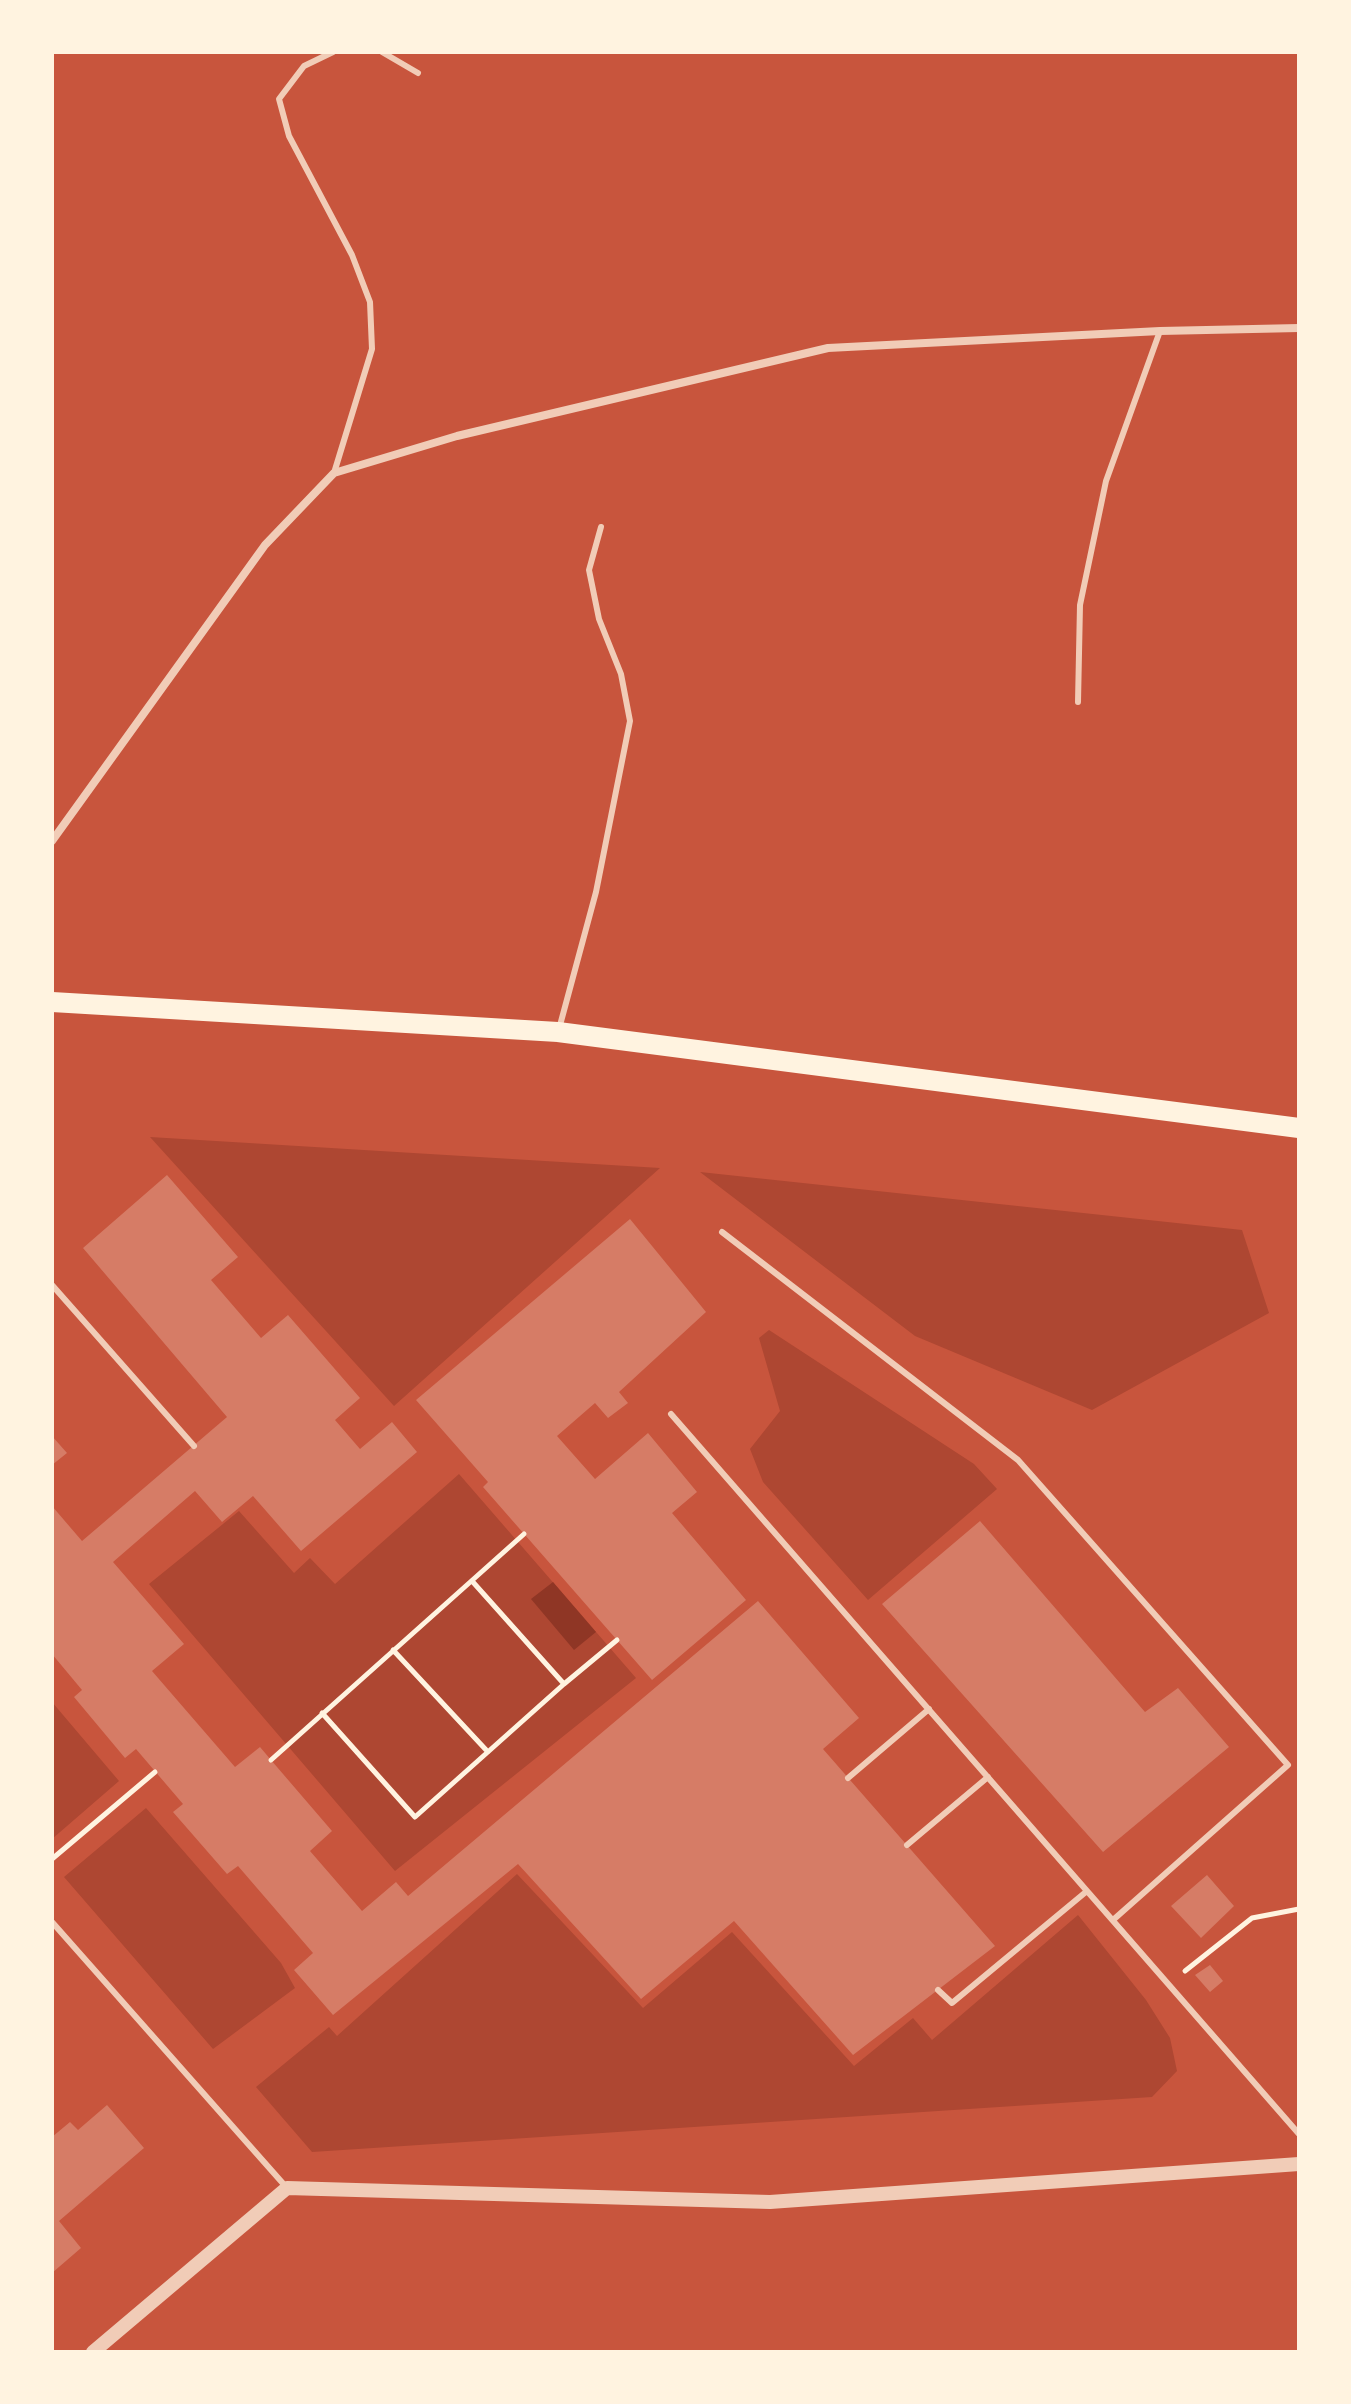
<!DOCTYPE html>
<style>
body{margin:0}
#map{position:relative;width:1351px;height:2404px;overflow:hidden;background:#c8553d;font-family:"Roboto Condensed",sans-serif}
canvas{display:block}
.frame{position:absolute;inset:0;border:54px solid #fff3e0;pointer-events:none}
</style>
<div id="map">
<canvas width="1351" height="2404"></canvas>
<div class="frame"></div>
</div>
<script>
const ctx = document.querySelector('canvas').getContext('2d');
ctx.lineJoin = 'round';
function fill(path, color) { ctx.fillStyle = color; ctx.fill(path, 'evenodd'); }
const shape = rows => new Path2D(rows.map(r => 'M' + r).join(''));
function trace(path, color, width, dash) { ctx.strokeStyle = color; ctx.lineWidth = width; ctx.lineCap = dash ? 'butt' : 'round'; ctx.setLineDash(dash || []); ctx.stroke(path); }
fill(shape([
 [150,1137,660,1168,394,1406],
 [700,1172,1242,1230,1269,1313,1092,1410,915,1336],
 [769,1330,974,1464,997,1489,868,1600,763,1482,750,1449,780,1411,759,1338],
 [459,1474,636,1678,395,1871,149,1584,239,1511,294,1573,310,1558,335,1584],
 [52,1702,119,1781,52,1839],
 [146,1808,281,1963,295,1988,213,2049,64,1877],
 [517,1874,643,2008,732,1932,854,2066,913,2018,932,2040,1078,1915,1146,2000,1170,2038,1177,2071,1152,2097,312,2152,256,2087,329,2027,337,2036]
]), '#ae4732');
fill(shape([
 [553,1582,596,1632,574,1650,531,1599]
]), '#8f3625');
fill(shape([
 [167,1175,238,1257,211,1280,261,1338,288,1315,360,1398,335,1420,360,1449,392,1422,417,1452,301,1551,253,1496,222,1522,195,1491,113,1562,184,1644,152,1671,235,1767,260,1747,271,1760,332,1831,310,1851,362,1911,396,1882,408,1896,758,1601,859,1718,823,1749,995,1946,853,2055,734,1921,641,1999,518,1864,333,2015,294,1970,313,1953,238,1866,227,1874,173,1812,183,1804,136,1749,125,1758,74,1697,82,1690,52,1654,52,1506,82,1541,227,1417,83,1248],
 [630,1219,706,1312,619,1392,628,1403,608,1418,595,1403,557,1436,595,1479,648,1433,697,1492,672,1513,746,1600,652,1680,483,1487,488,1482,416,1400],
 [52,1436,67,1453,52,1465],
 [980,1521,1145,1712,1178,1688,1229,1747,1103,1852,882,1604],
 [1207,1875,1234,1906,1201,1938,1171,1906],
 [1210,1965,1223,1981,1210,1992,1195,1975],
 [107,2105,144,2148,59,2221,81,2248,52,2273,52,2137,70,2122,78,2130]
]), '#d67c66');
trace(shape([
 [393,1650,488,1752],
 [564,1684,617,1640],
 [322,1713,415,1817,564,1684,472,1581],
 [271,1760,524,1534],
 [52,1859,155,1772],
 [1185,1971,1252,1918,1299,1909]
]), '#fff3e0', 5);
trace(shape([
 [333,52,304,66,279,99,289,136,352,255,370,302,372,349,334,473],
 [382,52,418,73],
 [1078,702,1080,605,1106,481,1160,331],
 [559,1029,596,892,630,721,621,674,599,619,589,570,601,527],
 [722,1232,1018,1460,1288,1765,1113,1920],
 [52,1285,194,1446],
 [671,1414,1299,2134],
 [848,1778,929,1709],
 [907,1845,988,1777],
 [52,1922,287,2188],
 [938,1990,952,2003,1087,1891]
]), '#f1ccb7', 6);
trace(shape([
 [52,841,265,545,334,473,457,436,828,348,1160,331,1299,328]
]), '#f1ccb7', 8);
trace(shape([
 [93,2352,287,2188,770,2202,1299,2164]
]), '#f1ccb7', 14);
trace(shape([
 [52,1002,558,1032,1299,1128]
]), '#fff3e0', 20);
</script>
